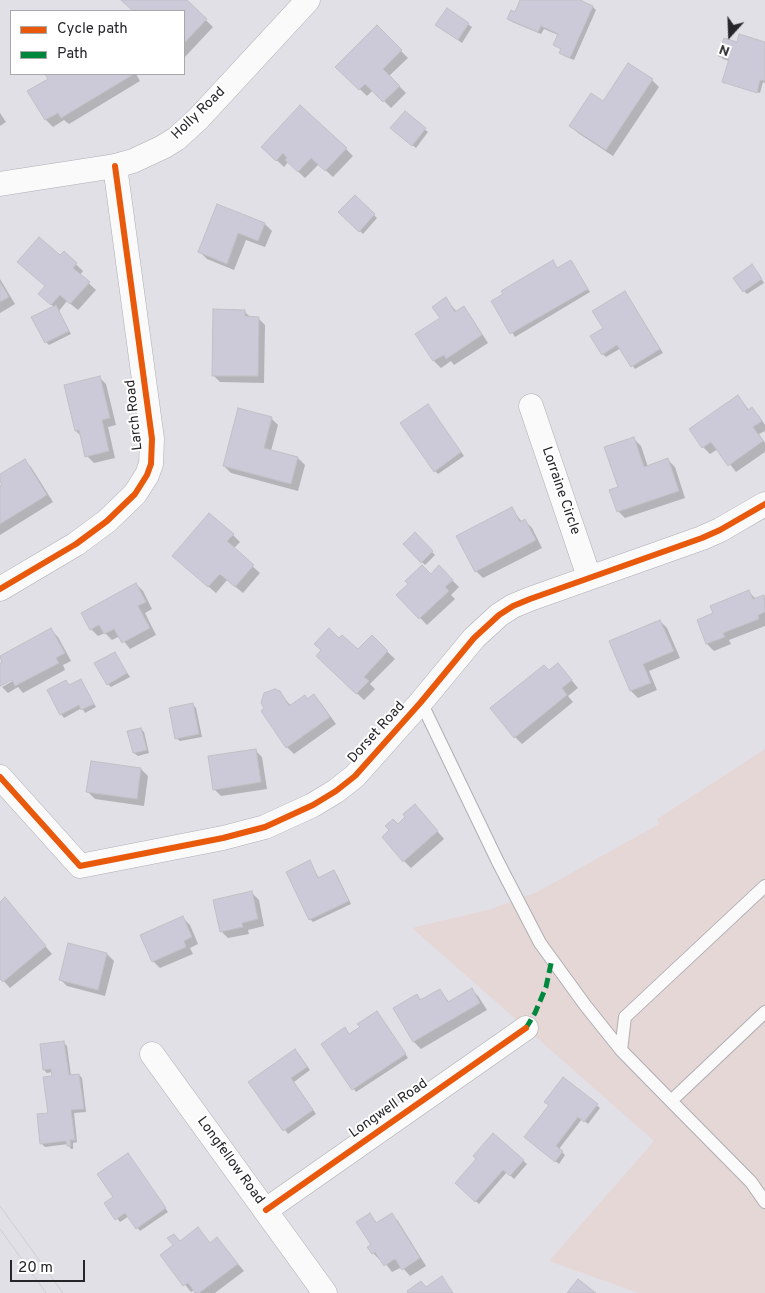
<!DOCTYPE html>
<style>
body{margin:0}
#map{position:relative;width:765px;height:1293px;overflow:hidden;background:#e1e0e7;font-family:Overpass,sans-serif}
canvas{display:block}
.legend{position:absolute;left:10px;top:10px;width:175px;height:65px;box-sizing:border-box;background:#fff;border:1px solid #a8a8aa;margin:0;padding:6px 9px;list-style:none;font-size:15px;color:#26262a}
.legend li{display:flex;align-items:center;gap:10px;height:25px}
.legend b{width:25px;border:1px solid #a8a8aa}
.north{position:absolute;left:705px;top:10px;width:50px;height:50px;-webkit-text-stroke:4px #fff;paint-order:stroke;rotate:200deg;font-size:14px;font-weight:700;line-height:20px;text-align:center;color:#26262a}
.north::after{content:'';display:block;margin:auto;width:18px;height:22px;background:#26262a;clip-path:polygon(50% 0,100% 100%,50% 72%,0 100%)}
.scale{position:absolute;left:10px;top:1260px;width:75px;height:22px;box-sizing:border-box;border:2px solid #26262a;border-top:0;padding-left:6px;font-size:15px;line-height:18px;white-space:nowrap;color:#26262a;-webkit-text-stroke:4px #fff;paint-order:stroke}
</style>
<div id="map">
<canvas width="765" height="1293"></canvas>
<ul class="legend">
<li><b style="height:6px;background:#e8590c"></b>Cycle path</li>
<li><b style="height:6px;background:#00873e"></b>Path</li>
</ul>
<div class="north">N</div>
<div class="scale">20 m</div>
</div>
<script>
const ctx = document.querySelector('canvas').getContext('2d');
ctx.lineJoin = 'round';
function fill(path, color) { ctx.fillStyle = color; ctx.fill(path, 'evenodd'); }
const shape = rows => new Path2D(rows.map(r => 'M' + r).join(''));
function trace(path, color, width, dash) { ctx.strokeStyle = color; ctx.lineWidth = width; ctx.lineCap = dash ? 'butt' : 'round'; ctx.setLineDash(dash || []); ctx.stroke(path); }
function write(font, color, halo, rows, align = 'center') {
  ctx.font = font + ' Overpass,sans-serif'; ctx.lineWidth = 4; ctx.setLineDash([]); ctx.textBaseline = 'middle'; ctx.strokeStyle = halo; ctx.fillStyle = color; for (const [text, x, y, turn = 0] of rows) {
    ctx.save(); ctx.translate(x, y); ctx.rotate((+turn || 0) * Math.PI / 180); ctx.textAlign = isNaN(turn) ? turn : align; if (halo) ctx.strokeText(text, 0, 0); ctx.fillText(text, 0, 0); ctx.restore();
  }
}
fill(shape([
 [765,749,765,1293,638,1293,549,1261,654,1141,412,928,491,909,537,892,659,824,657,819]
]), '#e5d7d6');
fill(shape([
 [123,0,185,0,213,27,184,58,184,11,134,11],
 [522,0,577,0,593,7,596,10,574,60,564,56,561,53,562,50,554,45,558,35,544,29,541,34,512,22,509,18,516,14],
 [447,10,472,27,462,43,437,25],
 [377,27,408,58,389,76,406,93,391,108,373,90,367,96,337,67],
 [737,43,765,43,765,83,763,82,760,93,725,82,725,84,723,82,729,61,723,59,720,56],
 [46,74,136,74,140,81,69,124,64,120,53,127,46,120,29,92,49,79],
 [652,80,659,87,613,156,578,133,571,126],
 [405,112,428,132,416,148,395,131],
 [0,113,6,122,0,126],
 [263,147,346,149,353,156,333,177,319,164,305,178,288,162,284,167],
 [355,196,377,218,363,234,340,212],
 [218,205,265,224,272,231,265,247,246,240,234,270,207,259,200,252],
 [64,253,83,271,80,275,96,290,78,310,67,301,59,311,71,334,49,345,46,342,54,307,47,301,47,287],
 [570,261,590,292,515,337,493,302,552,262,558,269],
 [755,269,764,283,747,294,744,291],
 [0,279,15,304,0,313],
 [628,296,663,353,635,369,621,348,606,357,603,354],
 [446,299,457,312,463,308,470,315,488,343,454,365,451,361,441,368,434,361,417,334,441,318],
 [244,311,251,318,258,318,265,325,264,383,220,382,213,375],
 [99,377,106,384,116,425,108,427,115,458,94,463,87,456,82,437,76,431],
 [737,396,750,411,752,409,759,416,765,425,765,431,759,434,765,443,765,452,736,472,718,449,710,454,703,447],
 [428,405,464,456,438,474,435,471],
 [271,418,278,425,271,451,298,458,305,465,298,491,231,473,224,466],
 [634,439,641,446,648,467,668,460,675,467,685,498,625,518,618,511],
 [24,460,31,467,53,502,0,535,0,487,4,485,0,479,0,475],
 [512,509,522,522,525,521,532,528,542,548,483,578,476,571],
 [415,534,435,555,425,565,404,544],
 [233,535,240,542,233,549,260,573,243,593,227,580,216,593,181,563],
 [439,567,459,587,451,595,455,599,427,625,398,595,409,584,431,575],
 [136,584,143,591,152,609,145,613,156,635,130,649,120,636,112,640,105,633,98,636,91,629],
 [749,592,756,599,764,596,765,598,765,626,729,640,731,644,714,651,707,644,715,614],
 [660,621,667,628,680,658,649,671,657,690,638,698,631,691,610,642],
 [51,630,58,637,71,661,63,665,65,670,23,693,18,687,8,693,2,687,18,678,17,676,1,686,0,665,3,663,0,657],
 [372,637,395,659,370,684,375,689,364,700,318,656,358,651],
 [114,653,130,677,111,687,108,684],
 [565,672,578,688,568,696,573,702,522,744,515,737],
 [81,681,96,707,85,713,82,708,64,718,61,714,66,682,70,686],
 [279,692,291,706,314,696,321,703,336,724,294,754,287,747,262,711],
 [193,705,196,708,202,737,180,741,176,738],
 [141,729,144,732,149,753,138,756,134,753],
 [255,750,262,757,267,789,221,796,214,789],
 [141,769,148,776,144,806,95,799,88,792],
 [422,813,444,839,411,868,404,861,398,826],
 [309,862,319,878,334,872,337,875,351,904,313,922,310,919],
 [252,893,259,900,264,926,248,930,249,934,228,938,221,931],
 [5,899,52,954,10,988,0,977,0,903],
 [183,918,190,925,198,944,190,948,193,954,160,968,153,961],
 [69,944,107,954,114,961,105,996,67,986,60,979],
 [471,989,478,996,487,1010,421,1049,414,1042,395,1008,417,995,422,1001,440,990,449,1002],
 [380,1016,408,1058,356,1092,323,1044,345,1029,350,1035],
 [64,1043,67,1046,71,1076,79,1075,82,1078,86,1112,74,1113,77,1142,73,1143,73,1149,71,1149,68,1144,45,1147,42,1144,49,1114,53,1077,52,1072,47,1073,44,1070],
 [298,1053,310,1070,294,1082,316,1114,288,1134,250,1082],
 [563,1079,600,1108,588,1124,582,1119,559,1149,565,1155,559,1164,529,1140,550,1106],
 [494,1135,527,1164,514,1179,507,1172,479,1204,456,1183,478,1159],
 [131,1158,168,1212,140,1231,129,1216,120,1222,106,1204,114,1197],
 [391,1214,398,1221,426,1266,410,1276,402,1267,392,1272,382,1259,380,1260,373,1253,370,1215,377,1223],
 [198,1229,211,1244,217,1239,244,1271,215,1293,197,1293,194,1290,191,1292,162,1256]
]), '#0003');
const building = shape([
 [121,0,187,0,207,19,184,43,184,11,133,11,121,0],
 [520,0,580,0,593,6,570,58,559,53,561,49,553,45,558,34,541,26,538,32,507,19,511,10,515,12,520,0],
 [447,8,469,23,458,40,435,25,447,8],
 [377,25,402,50,383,69,400,86,383,102,365,84,359,90,335,67,377,25],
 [739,34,765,42,765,81,760,80,757,93,722,82,729,59,718,56,724,38,737,42,739,34],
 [628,63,653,79,606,150,569,126,591,93,603,101,628,63],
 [45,74,134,74,61,118,58,113,45,120,27,91,48,79,45,74],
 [300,105,347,148,325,171,311,158,298,172,285,160,287,158,283,153,276,161,261,147,300,105],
 [405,111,426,128,412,146,390,128,405,111],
 [355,195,375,214,359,232,338,212,355,195],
 [217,204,265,223,258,241,238,233,227,264,198,252,217,204],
 [39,237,60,255,64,251,77,263,73,268,90,282,70,304,60,295,51,305,38,294,45,286,17,262,39,237],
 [553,260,557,268,571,260,588,289,510,334,491,301,503,294,501,291,553,260],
 [752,264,762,279,743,292,733,278,752,264],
 [0,282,9,297,0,302,0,282],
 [625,291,660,349,631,367,617,345,602,355,590,336,603,328,592,311,625,291],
 [446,297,455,312,464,306,482,335,446,359,444,355,433,361,415,334,440,318,432,307,446,297],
 [56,305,69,331,45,343,31,317,56,305],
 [213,309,245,310,245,316,259,317,258,376,212,376,213,309],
 [100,376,110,418,102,420,109,451,85,457,79,430,75,431,64,385,100,376],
 [738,395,748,410,752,407,762,421,753,427,763,441,728,466,711,442,702,448,689,429,738,395],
 [428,404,461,452,434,472,400,423,428,404],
 [238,408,272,417,264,448,298,457,291,484,223,466,238,408],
 [634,437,644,467,668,458,679,491,617,512,609,490,618,487,604,447,634,437],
 [25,459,47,495,0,524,0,486,2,485,0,482,0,474,25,459],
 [512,507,520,522,525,519,536,540,475,572,456,536,512,507],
 [209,513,234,534,227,541,254,565,235,587,220,574,208,587,172,556,209,513],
 [415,532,433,551,421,563,403,544,415,532],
 [422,565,431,574,439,565,453,580,445,587,449,591,419,619,396,595,408,584,405,581,422,565],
 [136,583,146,602,138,606,150,628,122,643,114,629,104,634,99,625,90,630,81,613,136,583],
 [749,590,753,599,764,595,765,612,758,615,759,619,723,633,725,637,706,644,697,620,713,613,710,606,749,590],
 [660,620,674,651,643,664,651,683,630,691,609,641,660,620],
 [51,628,65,653,56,658,59,663,15,686,12,680,0,686,0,663,2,663,0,656,51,628],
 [329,628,339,638,342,635,358,649,372,635,388,651,364,677,369,681,356,694,316,656,321,650,314,644,329,628],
 [115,652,127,673,107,685,94,663,115,652],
 [558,663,572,680,562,688,567,695,514,738,490,708,544,665,549,670,558,663],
 [81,679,94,704,81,710,79,705,60,715,47,690,66,680,69,685,81,679],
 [275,689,280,691,289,706,305,695,307,699,314,694,330,717,286,748,261,711,264,708,261,703,264,693,275,689],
 [193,703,199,734,175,739,169,708,193,703],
 [141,728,147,750,133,753,127,731,141,728],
 [256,749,261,782,213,790,208,756,256,749],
 [91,761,141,768,137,799,86,792,91,761],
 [415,804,438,831,403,862,382,837,389,830,385,826,393,819,398,824,405,817,403,814,415,804],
 [310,860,318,878,334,870,349,901,309,920,286,872,310,860],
 [252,891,258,919,242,923,243,927,220,932,213,900,252,891],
 [5,897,46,946,3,982,0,979,0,902,5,897],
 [183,916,192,937,184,941,186,947,152,962,140,935,183,916],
 [68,943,107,953,98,990,59,980,68,943],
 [472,988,480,1003,413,1042,393,1008,417,994,420,1000,440,989,448,1002,472,988],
 [377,1011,406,1054,352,1090,321,1044,345,1027,349,1034,360,1027,357,1024,377,1011],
 [64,1041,69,1075,79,1074,84,1109,71,1110,75,1140,70,1140,71,1146,67,1146,66,1141,40,1144,37,1114,48,1113,43,1077,52,1076,51,1069,43,1070,40,1044,64,1041],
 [295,1049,307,1067,291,1078,313,1110,283,1131,248,1082,295,1049],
 [563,1077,598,1104,584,1122,578,1117,556,1146,563,1151,555,1162,524,1137,549,1105,544,1102,563,1077],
 [493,1133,524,1160,510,1176,503,1170,475,1202,455,1183,476,1159,473,1156,493,1133],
 [128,1153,166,1208,136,1229,125,1213,115,1220,104,1203,113,1197,97,1174,128,1153],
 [370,1213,376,1223,392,1213,420,1258,402,1270,395,1259,384,1266,375,1252,372,1254,367,1247,371,1245,356,1222,370,1213],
 [198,1227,210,1243,217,1237,238,1264,199,1293,195,1293,188,1283,183,1286,160,1255,173,1245,167,1238,174,1234,180,1241,198,1227],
 [442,1276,453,1293,408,1293,407,1291,421,1281,426,1287,442,1276],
 [578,1279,596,1293,567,1293,578,1279]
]);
fill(building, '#cccad8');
trace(building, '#c1c0c5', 1);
const service = shape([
 [421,702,498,862,540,943,585,1005,621,1050],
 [765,1012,671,1101,751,1182,765,1202],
 [671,1101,621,1050,625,1017,765,886]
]);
const minor = shape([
 [0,184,115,166,133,161,163,147,176,139,198,119,308,0],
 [531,406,589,577],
 [0,589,76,544,107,521,135,494,147,475,151,464,152,439,115,166],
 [0,777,80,866,223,838,265,827,313,805,336,791,355,776,421,702,474,638,499,615,513,606,530,599,702,538,720,530,765,504],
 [152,1054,325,1293],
 [266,1210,526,1028]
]);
trace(service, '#afaeb3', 14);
trace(minor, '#afaeb3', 25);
trace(service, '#fafafb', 12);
trace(minor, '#fafafb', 24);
trace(shape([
 [0,1206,63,1293],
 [0,1229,46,1293]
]), '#cecdd0', 1);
trace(shape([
 [526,1028,535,1013,546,987,552,959]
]), '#00873e', 5, [10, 5]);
trace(shape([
 [0,589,76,544,107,521,135,494,147,475,151,464,152,439,115,166],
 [0,777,80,866,223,838,265,827,313,805,336,791,355,776,421,702,474,638,499,615,513,606,530,599,702,538,720,530,765,504],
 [266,1210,526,1028]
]), '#e8590c', 6);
write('14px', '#26262a', '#fff', [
 ["Holly Road",199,114,-44],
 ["Larch Road",135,415,-96],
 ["Lorraine Circle",560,491,71],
 ["Dorset Road",377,733,-48],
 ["Longwell Road",389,1109,-35],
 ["Longfellow Road",230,1161,54]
]);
</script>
